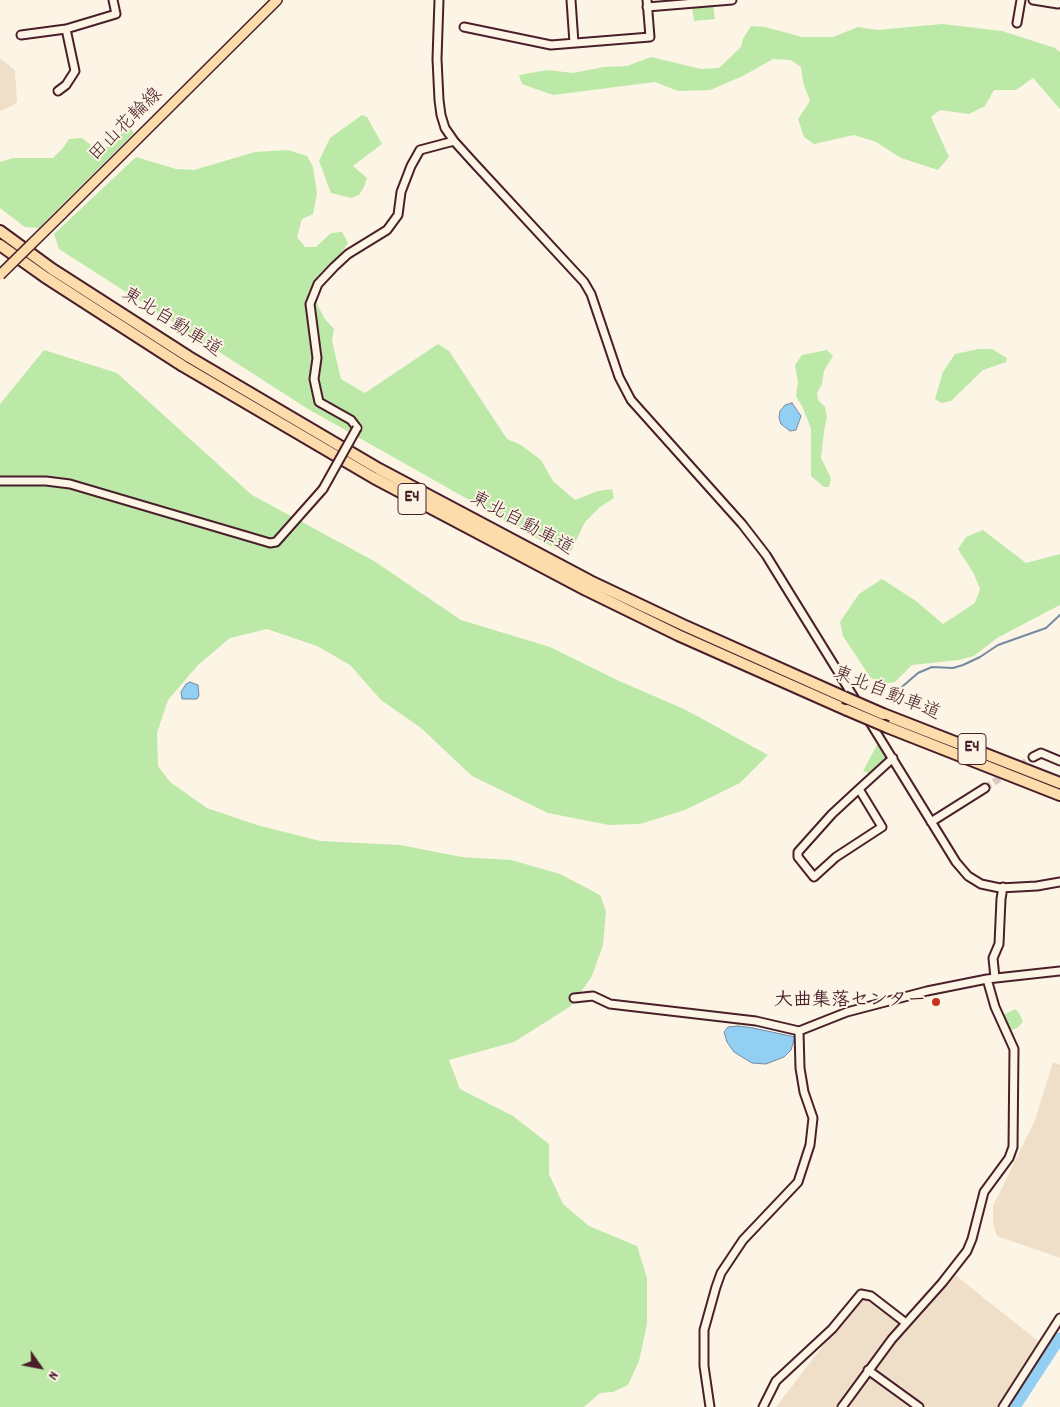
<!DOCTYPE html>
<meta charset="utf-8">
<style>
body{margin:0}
#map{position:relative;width:1060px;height:1407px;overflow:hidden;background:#fcf5e5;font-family:Dekko,sans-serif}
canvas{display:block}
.north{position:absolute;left:15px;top:1342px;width:50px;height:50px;-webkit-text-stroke:4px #fcf5e5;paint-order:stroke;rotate:123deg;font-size:14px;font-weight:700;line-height:20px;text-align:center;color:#4a1f2b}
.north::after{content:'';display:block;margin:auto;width:18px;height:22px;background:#4a1f2b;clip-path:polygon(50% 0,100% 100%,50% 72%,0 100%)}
</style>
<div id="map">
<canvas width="1060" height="1407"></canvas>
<div class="north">N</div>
</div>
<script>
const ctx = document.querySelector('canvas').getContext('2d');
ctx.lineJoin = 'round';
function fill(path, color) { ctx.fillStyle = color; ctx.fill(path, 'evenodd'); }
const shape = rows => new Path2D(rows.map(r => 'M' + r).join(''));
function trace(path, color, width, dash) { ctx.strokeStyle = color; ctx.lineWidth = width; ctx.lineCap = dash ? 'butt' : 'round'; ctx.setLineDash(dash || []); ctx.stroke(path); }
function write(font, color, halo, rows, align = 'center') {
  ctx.font = font + ' Dekko,"Klee One",sans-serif'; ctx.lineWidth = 4; ctx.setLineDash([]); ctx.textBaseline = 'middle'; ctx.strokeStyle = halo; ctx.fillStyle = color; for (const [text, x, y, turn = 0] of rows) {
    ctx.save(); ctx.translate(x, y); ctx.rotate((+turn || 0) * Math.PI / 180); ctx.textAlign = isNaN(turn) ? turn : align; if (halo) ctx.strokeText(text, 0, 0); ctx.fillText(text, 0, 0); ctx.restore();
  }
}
fill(shape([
 [0,57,1,59,15,70,17,101,14,105,0,111],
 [1053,1062,1060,1065,1060,1258,997,1236,993,1224,993,1206,1035,1120],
 [949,1270,1043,1345,1004,1407,776,1407,864,1292,899,1323]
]), '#f0dfc8');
fill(shape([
 [713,5,715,19,694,21,692,7],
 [942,24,1002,31,1055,48,1060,52,1060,109,1033,78,1016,90,994,90,985,106,969,114,940,110,931,117,949,157,938,170,901,158,876,142,854,135,814,144,804,137,798,119,810,101,803,82,801,67,791,60,773,59,743,76,710,90,678,91,655,82,553,95,522,84,519,75,547,70,573,73,604,67,627,66,651,57,701,69,719,68,741,47,743,39,751,26,765,27,802,37,833,37,858,27,877,30],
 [362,115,367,117,382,144,353,166,367,178,364,187,359,195,351,198,331,193,319,161,330,138],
 [131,129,134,133,39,228,25,227,0,208,0,162,13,158,53,158,63,148,69,139,82,138,92,146,111,147,123,130],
 [288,150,307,156,313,167,317,193,313,214,302,219,297,237,305,247,316,247,331,233,342,232,348,243,338,258,321,272,310,289,324,318,334,329,332,341,341,379,365,393,438,344,449,351,507,439,521,445,541,460,553,481,575,500,598,491,612,489,614,498,600,507,585,522,571,551,556,549,308,409,59,249,54,234,136,157,176,169,194,170,255,152],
 [979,349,992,349,1007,358,1006,362,983,370,951,401,941,403,935,399,943,372,955,354],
 [44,350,117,373,252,495,374,561,461,620,550,647,617,680,686,710,768,755,740,783,685,810,640,824,609,825,548,813,472,776,421,728,381,700,350,665,317,646,267,629,230,638,198,665,168,700,157,733,158,766,170,782,207,808,257,825,320,841,400,845,462,857,511,860,560,874,600,895,606,911,603,945,592,976,571,1006,514,1042,449,1060,460,1089,513,1116,549,1144,549,1174,563,1204,589,1226,637,1246,647,1278,647,1324,639,1361,628,1385,613,1392,600,1393,584,1407,0,1407,0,404],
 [827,350,833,356,824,371,822,384,817,393,818,400,825,407,827,417,824,431,821,458,831,478,829,487,824,487,811,476,811,429,803,408,796,396,798,382,795,365,802,355],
 [983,530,1026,563,1060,554,1060,605,997,638,974,656,959,660,912,665,895,682,882,684,870,677,843,636,840,622,859,594,882,579,916,601,943,624,975,603,980,589,974,574,958,549,966,537],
 [878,743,888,757,869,773,863,771],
 [1015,1009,1019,1013,1023,1022,1017,1028,1007,1032,1000,1017]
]), '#bce9a7');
const water = shape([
 [792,403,801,416,796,430,790,431,781,424,779,418,780,411,785,405,792,403],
 [190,682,198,685,199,696,197,699,182,699,181,692,186,684,190,682],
 [738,1026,753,1028,795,1037,791,1050,784,1057,766,1064,752,1063,734,1052,727,1042,724,1032,728,1027,738,1026]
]);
fill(water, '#92cff2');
trace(water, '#7589a2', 1);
trace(shape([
 [896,692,918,673,932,667,953,668,963,665,980,657,998,645,1046,628,1060,615]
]), '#7589a2', 2);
trace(shape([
 [1015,1407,1060,1338]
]), '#92cff2', 11);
trace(shape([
 [985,788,1033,757]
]), '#d8cac0', 7, [7, 3.5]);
const minor = shape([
 [439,0,437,59,439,100,441,115,445,128,454,141,473,162,584,282,591,294,619,377,631,400,742,524,766,555,858,704],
 [571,0,574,43],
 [1033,0,1058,4,1058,0],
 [647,7,732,0],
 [1017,23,1021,0],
 [464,27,551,45,650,37,647,0],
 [21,35,66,29,116,14,113,0],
 [58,91,66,85,75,71,66,29],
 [357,428,351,420,319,402,314,379,317,358,310,304,318,284,334,267,348,254,387,230,398,215,401,192,411,166,420,150,454,141],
 [0,481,46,481,70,484,270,543,276,542,323,489],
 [868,719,956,862,968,876,981,884,1000,888,1037,886,1060,882],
 [1033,757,1041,753,1060,761],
 [859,789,882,827,836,857,814,877,798,857,798,852,832,814,859,789,893,758],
 [931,822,985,788],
 [995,978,993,958,999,944,1001,899,1003,887],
 [574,998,593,996,610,1004,756,1021,799,1031,847,1012,927,991,987,979,1060,971],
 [868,1370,919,1407],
 [710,1407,704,1366,704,1330,716,1287,721,1273,743,1240,798,1182,810,1145,813,1118,804,1092,800,1068,799,1031],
 [763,1407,776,1381,832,1329,861,1294,871,1296,906,1323],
 [842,1407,892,1339,942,1283,967,1251,972,1239,984,1192,1009,1158,1013,1147,1014,1049,995,1007,987,979],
 [1003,1407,1060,1318]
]);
const major = shape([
 [61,215,277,0]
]);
const highway = shape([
 [0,231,52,269,189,357,379,469,590,581,683,625,844,697],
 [0,245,45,277,183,366,374,478,586,590,678,635,847,710],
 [883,714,1060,783],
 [887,727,1060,795]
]);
trace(minor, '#4a1f2b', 11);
trace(major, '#4a1f2b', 12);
trace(highway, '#4a1f2b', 14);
trace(minor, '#fcf5e5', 7);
trace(major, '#fddcac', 9);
trace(highway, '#fddcac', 10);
const minorBridge = shape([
 [323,489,357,428]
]);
const majorBridge = shape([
 [0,275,61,215]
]);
const highwayBridge = shape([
 [844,697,883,714],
 [847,710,887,727]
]);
trace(minorBridge, '#4a1f2b', 11, []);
trace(majorBridge, '#4a1f2b', 12, []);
trace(highwayBridge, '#4a1f2b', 14, []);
trace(minorBridge, '#fcf5e5', 7);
trace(majorBridge, '#fddcac', 9);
trace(highwayBridge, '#fddcac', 10);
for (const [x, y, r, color] of [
 [936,1002,5,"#c8321e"]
]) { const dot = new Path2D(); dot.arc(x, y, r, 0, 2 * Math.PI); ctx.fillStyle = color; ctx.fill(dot); trace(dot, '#fcf5e5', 2); }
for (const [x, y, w] of [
 [412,499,28],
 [972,749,28]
]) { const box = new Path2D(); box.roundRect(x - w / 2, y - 15.5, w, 31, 4); ctx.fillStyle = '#fcf5e5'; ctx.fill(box); trace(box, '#4a1f2b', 1); }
write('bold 18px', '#4a1f2b', null, [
 ["E4",412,499],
 ["E4",972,749]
]);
write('19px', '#4a1f2b', '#fcf5e5', [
 ["田山花輪線",127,126,-45],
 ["東北自動車道",171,324,32],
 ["東北自動車道",521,525,28],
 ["東北自動車道",886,695,22]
]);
write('bold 19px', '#4a1f2b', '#fcf5e5', [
 ["大曲集落センター",926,1002]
], 'right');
</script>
